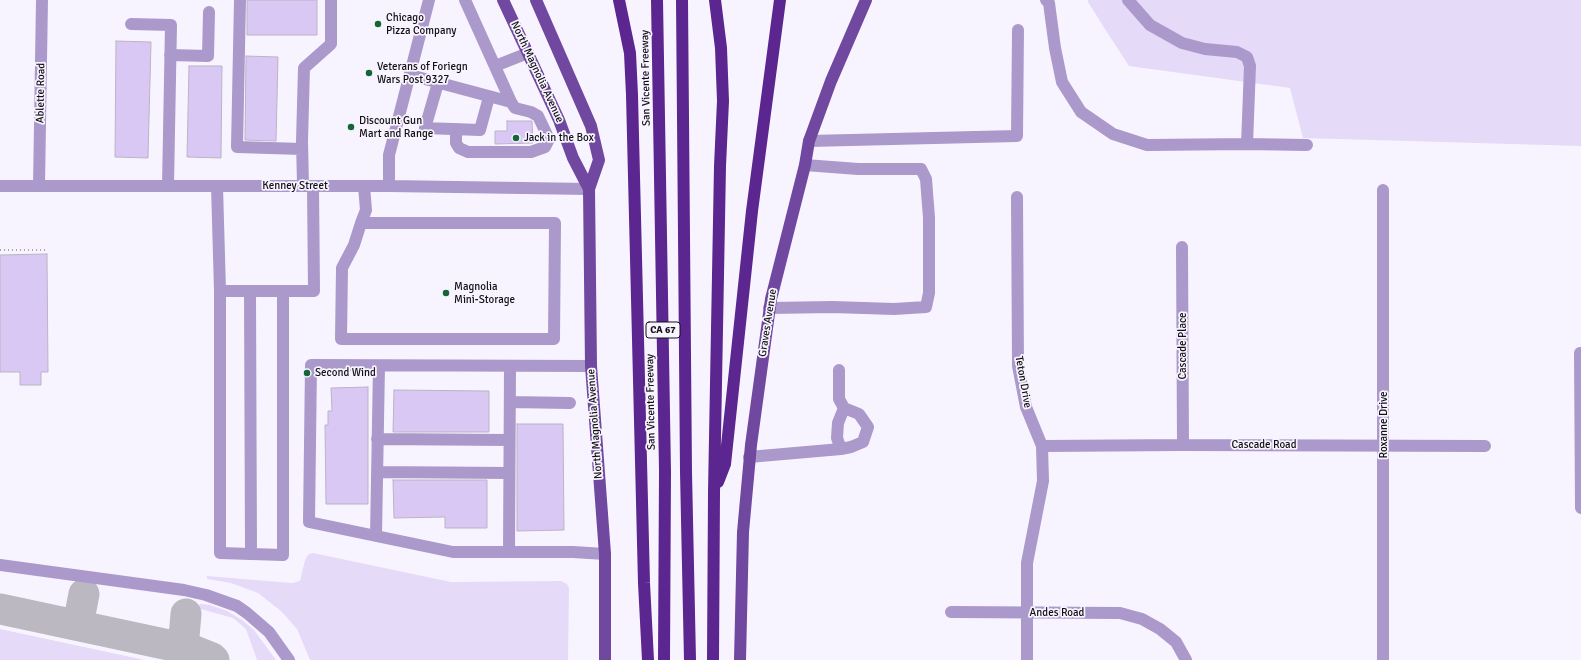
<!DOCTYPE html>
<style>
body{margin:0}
canvas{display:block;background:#f8f4ff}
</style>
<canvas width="1581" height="660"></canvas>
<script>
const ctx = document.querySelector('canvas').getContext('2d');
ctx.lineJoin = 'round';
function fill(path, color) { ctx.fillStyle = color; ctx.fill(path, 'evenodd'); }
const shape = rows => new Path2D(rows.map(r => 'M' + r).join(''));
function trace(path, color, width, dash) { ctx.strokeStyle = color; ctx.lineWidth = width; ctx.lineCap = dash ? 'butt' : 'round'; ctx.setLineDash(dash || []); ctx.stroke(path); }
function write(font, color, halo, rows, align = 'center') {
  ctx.font = font + ' Signika,sans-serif'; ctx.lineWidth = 3.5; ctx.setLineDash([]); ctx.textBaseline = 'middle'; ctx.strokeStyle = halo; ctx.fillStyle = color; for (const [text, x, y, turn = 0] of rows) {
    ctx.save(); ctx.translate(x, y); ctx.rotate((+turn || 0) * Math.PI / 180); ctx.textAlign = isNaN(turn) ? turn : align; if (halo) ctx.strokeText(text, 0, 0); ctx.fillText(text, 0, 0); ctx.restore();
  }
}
fill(shape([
 [1088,0,1581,0,1581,146,1303,138,1290,88,1129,66,1105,29,1088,2],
 [313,553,451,582,561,581,567,584,569,588,568,660,310,660,297,629,281,611,258,593,231,583,207,579,207,576,292,583,300,581,305,560,309,554],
 [201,604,210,605,227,611,242,620,254,630,276,660,257,660,246,629,233,618,197,608,197,606],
 [0,629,140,659,144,660,0,660]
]), '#e5daf8');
trace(shape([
 [0,609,192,650,212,658,214,660],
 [78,625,84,594],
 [183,648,186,614]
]), '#bcb8c2', 31);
const building = shape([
 [247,0,317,0,317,35,247,35,247,0],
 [116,41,151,42,148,158,115,157,116,41],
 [246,56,278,57,276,141,245,140,246,56],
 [189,66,222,66,221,158,187,157,189,66],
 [507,121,532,121,533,143,495,144,495,131,507,131,507,121],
 [47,254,48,372,41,372,41,385,20,385,20,372,0,372,0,255,47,254],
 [368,387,368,504,326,504,325,425,328,425,328,411,332,411,331,388,368,387],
 [394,390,489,391,489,432,393,432,394,390],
 [517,424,563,424,564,530,517,531,517,424],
 [393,480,487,480,487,528,445,528,445,517,394,518,393,480]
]);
fill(building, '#d9c8f4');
trace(building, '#bab4c4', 1);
trace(shape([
 [0,250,47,250]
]), '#a9a6ae', 2, [1, 3]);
trace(shape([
 [240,0,237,147,302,149],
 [1046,0,1049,3,1055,48,1062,82,1081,112,1113,134,1147,145,1247,144,1250,66,1247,57,1237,52,1205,49,1182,43,1150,25,1128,0],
 [131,24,171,25,168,186],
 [170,55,208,56,209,12],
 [495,66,528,53],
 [410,75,511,102,465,0],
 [438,83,425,128,480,130,489,97],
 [456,129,456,143,459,148,468,152,531,152,545,147,548,141,548,137,538,116,531,112,515,108,511,102],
 [809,141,1017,136,1018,30],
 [1247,144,1307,145],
 [0,186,389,186,589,189],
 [39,186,42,0],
 [217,186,220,291,250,291,251,554],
 [303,186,302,141,304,68,331,44,331,0],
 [389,186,389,155,429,0],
 [1383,190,1383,660],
 [1017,197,1018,366,1026,407,1042,446,1043,481,1027,563,1027,660],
 [361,223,555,223,554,339,341,339,342,268,354,245,361,223,366,210,364,186],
 [1182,247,1183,445],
 [220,291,220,553,283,555,283,291,250,291],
 [283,291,314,291,313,186],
 [769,308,833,307,894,309,926,307,929,293,929,218,926,179,921,169,858,169,805,165],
 [1580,353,1581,508],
 [591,366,311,365,309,522,453,552,573,552,605,554],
 [510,402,570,403],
 [377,439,509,440],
 [1042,446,1183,445,1485,446],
 [841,449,837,438,838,423,844,408],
 [749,457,841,449,851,447,863,442,868,427,859,414,844,408,839,399,839,370],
 [377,472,509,473],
 [376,536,379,366],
 [509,552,510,366],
 [0,565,184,590,206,595,237,606,247,613,269,632,289,660],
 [951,612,1120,613,1142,619,1160,629,1176,642,1186,660]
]), '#ac99cb', 12);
trace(shape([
 [503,0,559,120,573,158,589,189],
 [536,0,591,126,599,160,589,189,591,366,605,554,605,660],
 [740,660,743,532,751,445,771,299,805,165,809,141,831,81,866,0]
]), '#7048a0', 12);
trace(shape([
 [619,0,630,53,632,95,644,583,648,660],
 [657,0,665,471,664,660],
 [682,0,686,472,690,660],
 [718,482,725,464,752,211,780,0],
 [713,660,714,492,720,166,723,101,721,48,715,0]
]), '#5b268f', 12);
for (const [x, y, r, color] of [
 [378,24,4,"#156637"],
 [369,73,4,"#156637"],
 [351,127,4,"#156637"],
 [516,138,4,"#156637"],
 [446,293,4,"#156637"],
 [307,373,4,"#156637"]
]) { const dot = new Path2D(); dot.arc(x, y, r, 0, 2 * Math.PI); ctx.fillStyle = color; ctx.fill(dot); trace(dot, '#f8f4ff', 1.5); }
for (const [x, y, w] of [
 [663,330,34]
]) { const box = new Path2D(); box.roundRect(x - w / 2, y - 8, w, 16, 3); ctx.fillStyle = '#f8f4ff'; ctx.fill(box); trace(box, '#121015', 1); }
write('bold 10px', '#121015', null, [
 ["CA 67",663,330]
]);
write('11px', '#121015', '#f8f4ff', [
 ["Chicago",386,18],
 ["Pizza Company",386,31],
 ["Veterans of Foriegn",377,67],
 ["Wars Post 9327",377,80],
 ["Discount Gun",359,121],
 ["Mart and Range",359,134],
 ["Jack in the Box",524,138],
 ["Magnolia",454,287],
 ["Mini-Storage",454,300],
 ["Second Wind",315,373]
], 'left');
write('11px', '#121015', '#f8f4ff', [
 ["North Magnolia Avenue",537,72,65],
 ["San Vicente Freeway",646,78,-91],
 ["Ablette Road",41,93,-89],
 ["Kenney Street",295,186],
 ["Graves Avenue",768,323,-81],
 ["Cascade Place",1183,346,-90],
 ["Teton Drive",1023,382,80],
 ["San Vicente Freeway",651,402,-91],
 ["North Magnolia Avenue",595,424,-94],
 ["Roxanne Drive",1384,425,-90],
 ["Cascade Road",1264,445],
 ["Andes Road",1057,613]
]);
</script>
